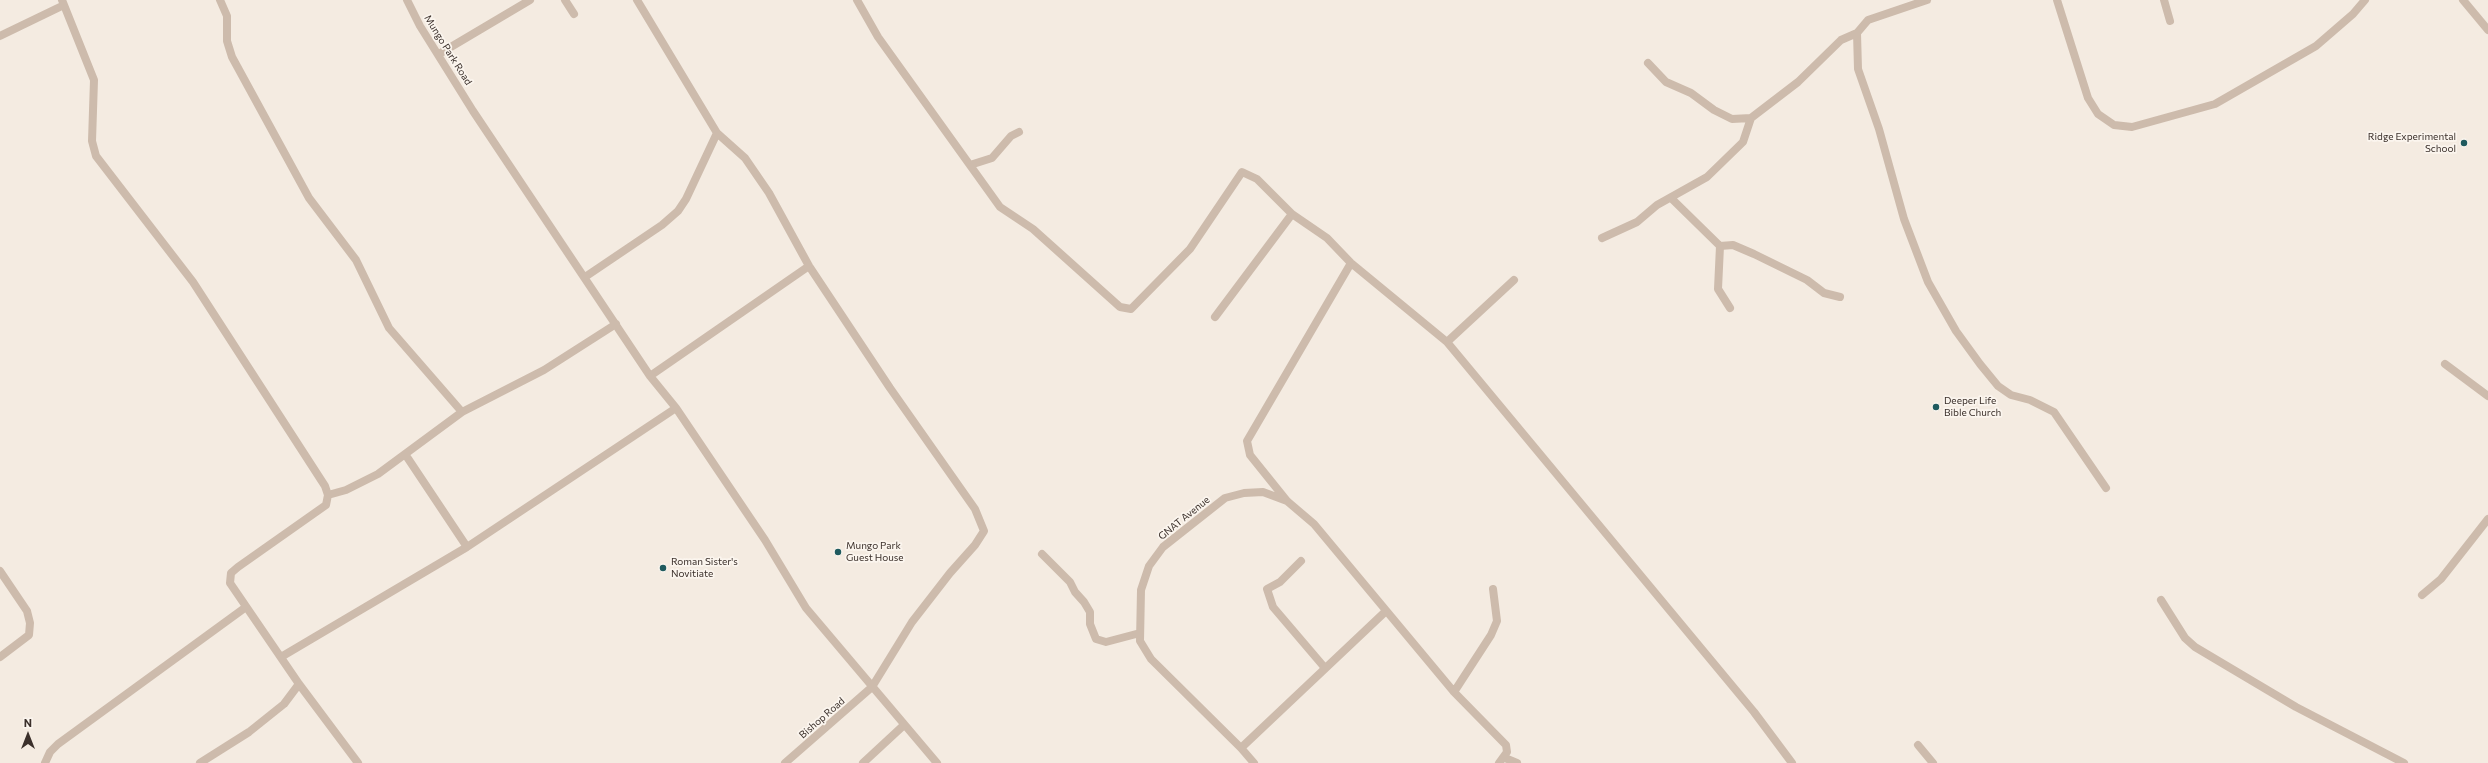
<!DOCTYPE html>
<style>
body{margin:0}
#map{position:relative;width:2488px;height:763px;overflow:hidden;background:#f4ebe1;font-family:Commissioner,sans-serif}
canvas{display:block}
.north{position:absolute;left:8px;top:715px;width:40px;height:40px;-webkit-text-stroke:3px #fbf5ee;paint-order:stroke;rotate:0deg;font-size:11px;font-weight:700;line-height:16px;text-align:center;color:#3b302b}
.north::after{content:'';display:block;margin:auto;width:14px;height:18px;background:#3b302b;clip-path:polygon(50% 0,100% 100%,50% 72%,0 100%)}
</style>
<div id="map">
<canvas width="2488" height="763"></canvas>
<div class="north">N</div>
</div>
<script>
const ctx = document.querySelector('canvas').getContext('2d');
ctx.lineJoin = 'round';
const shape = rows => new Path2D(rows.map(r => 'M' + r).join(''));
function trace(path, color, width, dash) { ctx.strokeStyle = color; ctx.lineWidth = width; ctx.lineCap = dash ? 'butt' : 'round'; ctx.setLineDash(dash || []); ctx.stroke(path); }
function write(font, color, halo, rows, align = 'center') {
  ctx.font = font + ' Commissioner,sans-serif'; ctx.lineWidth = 3.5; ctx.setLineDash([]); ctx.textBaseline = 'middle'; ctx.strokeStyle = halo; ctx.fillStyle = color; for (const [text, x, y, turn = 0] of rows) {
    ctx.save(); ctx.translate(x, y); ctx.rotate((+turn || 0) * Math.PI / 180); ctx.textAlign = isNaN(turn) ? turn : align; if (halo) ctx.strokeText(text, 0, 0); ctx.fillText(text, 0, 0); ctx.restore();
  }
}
trace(shape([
 [62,0,94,80,92,141,96,156,193,282,325,486,328,495,326,505,238,567,231,573,230,583,299,684,358,763],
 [220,0,227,16,227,41,232,57,309,198,356,260,389,328,462,412],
 [407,0,420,26,473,111,650,376,676,408,765,540,806,608,937,763],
 [565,0,574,14],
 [637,0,717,133,745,158,769,193,809,266,890,388,975,509,984,531,975,545,950,573,912,622,872,687,785,763],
 [857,0,878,37,1000,207,1033,229,1120,307,1131,309,1190,249,1242,172,1257,179,1292,214,1327,238,1351,263,1447,342,1754,712,1792,763],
 [1927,0,1868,20,1857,33,1858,69,1879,129,1904,219,1928,282,1956,331,1980,364,1998,386,2011,395,2030,400,2054,412,2106,488],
 [2057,0,2088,98,2098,114,2114,125,2132,127,2215,104,2316,46,2353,14,2365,0],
 [2164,0,2170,21],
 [2463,0,2488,30],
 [0,36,64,5],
 [439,54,530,0],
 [1648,63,1666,82,1691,93,1714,110,1732,119,1751,118],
 [970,165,992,158,1011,136,1019,132],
 [1671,198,1720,246,1718,289,1730,308],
 [1602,238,1637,222,1657,205,1707,177,1743,142,1751,118,1798,82,1841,40,1857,33],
 [1720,246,1733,245,1754,254,1807,280,1824,293,1840,297],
 [1351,263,1247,441,1250,455,1287,501,1314,524,1454,692,1506,745,1507,752,1499,763],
 [585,277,662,225,678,211,686,199,717,133],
 [1215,317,1292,214],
 [1447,342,1514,280],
 [2445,364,2488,396],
 [650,376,809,266],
 [405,454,467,547],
 [328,495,346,490,378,474,462,412,544,370,616,324],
 [1042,554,1070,582,1075,592,1084,602,1090,612,1090,624,1096,639,1106,642,1140,633],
 [1301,561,1280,582,1267,589,1273,607,1325,668],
 [0,571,27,611,30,623,29,635,0,657],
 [2422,595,2441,579,2488,519],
 [2161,600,2185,638,2195,647,2296,707,2404,763],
 [281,657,467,547,676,408],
 [1454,692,1491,635,1497,621,1493,589],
 [1918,745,1933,763],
 [1241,748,1386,611],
 [1505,758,1517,763],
 [45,763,50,752,58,744,246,607],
 [200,763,249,732,284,704,299,684],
 [863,763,904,725],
 [1254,763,1241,748,1151,659,1140,641,1141,590,1149,566,1163,547,1225,498,1244,493,1263,492,1287,501]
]), '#cdbbac', 8);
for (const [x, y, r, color] of [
 [2464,143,4,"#1f5a5e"],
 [1936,407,4,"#1f5a5e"],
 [838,552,4,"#1f5a5e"],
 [663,568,4,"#1f5a5e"]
]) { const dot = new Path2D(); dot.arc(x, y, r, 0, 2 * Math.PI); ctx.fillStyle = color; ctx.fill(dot); trace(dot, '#fbf5ee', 1.5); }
write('10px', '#3b302b', '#fbf5ee', [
 ["Mungo Park Road",448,50,58],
 ["GNAT Avenue",1184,518,-39],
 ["Bishop Road",822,718,-41]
]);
write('10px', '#3b302b', '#fbf5ee', [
 ["Ridge Experimental",2456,137,"right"],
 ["School",2456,149,"right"],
 ["Deeper Life",1944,401],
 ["Bible Church",1944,413],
 ["Mungo Park",846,546],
 ["Guest House",846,558],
 ["Roman Sister's",671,562],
 ["Novitiate",671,574]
], 'left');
</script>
